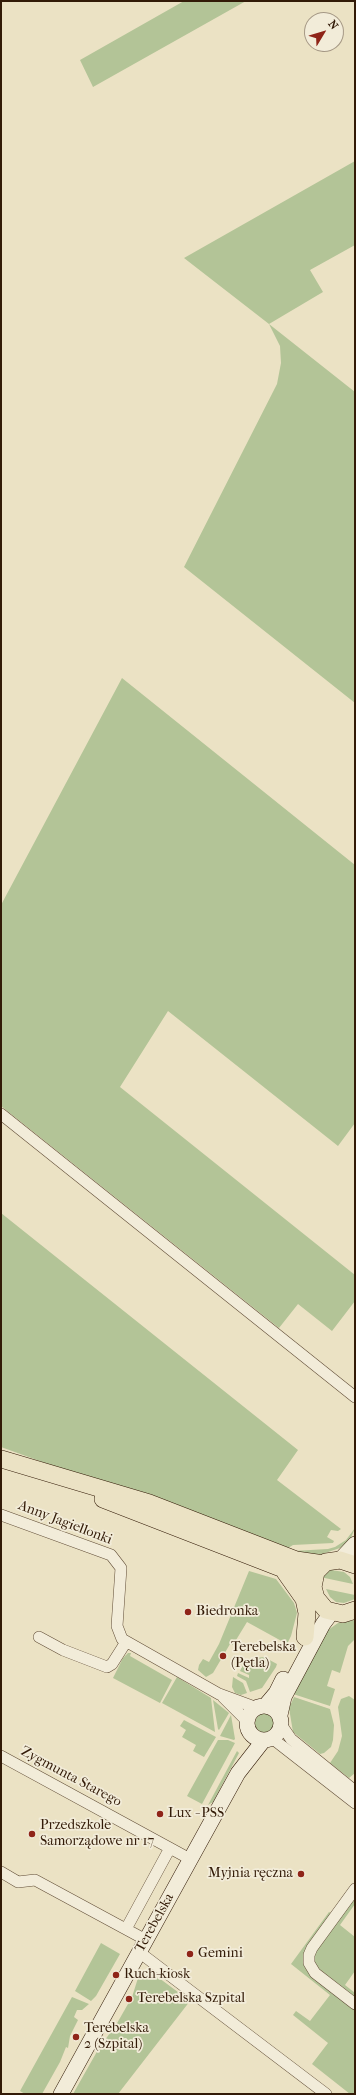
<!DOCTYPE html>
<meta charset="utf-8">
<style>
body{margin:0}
#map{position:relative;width:356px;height:2095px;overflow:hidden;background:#ebe2c4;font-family:"IM FELL French Canon",serif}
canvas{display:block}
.frame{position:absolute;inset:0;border:2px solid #321a07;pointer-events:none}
.north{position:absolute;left:304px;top:12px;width:40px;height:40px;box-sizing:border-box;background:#f2ecd9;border:1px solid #a59885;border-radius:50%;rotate:52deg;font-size:11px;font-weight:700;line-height:16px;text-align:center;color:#321a07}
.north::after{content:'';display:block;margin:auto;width:14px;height:18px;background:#8f2418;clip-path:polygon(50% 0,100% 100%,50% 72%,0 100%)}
</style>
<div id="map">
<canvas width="356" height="2095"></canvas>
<div class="frame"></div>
<div class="north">N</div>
</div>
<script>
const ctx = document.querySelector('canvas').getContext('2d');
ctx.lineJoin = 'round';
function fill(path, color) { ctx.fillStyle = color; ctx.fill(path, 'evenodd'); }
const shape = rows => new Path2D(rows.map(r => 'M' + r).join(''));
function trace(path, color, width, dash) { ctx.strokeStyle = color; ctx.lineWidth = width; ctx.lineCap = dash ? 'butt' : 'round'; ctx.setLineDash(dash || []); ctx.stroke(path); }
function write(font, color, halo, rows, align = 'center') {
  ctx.font = font + ' "IM FELL French Canon",serif'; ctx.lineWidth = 3.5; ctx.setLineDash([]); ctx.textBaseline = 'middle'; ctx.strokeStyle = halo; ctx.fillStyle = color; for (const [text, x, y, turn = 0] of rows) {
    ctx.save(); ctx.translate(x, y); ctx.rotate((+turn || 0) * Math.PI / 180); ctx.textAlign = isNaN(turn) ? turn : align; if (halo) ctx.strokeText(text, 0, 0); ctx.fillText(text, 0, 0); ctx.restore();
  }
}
fill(shape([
 [184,1,246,1,93,87,80,60],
 [355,161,355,245,310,270,323,292,269,324,355,392,355,703,184,567,277,384,281,363,280,346,269,324,184,258],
 [122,678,355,865,355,1123,338,1146,168,1011,120,1087,355,1275,355,1301,332,1331,298,1304,279,1328,1,1106,1,905],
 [1,1213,298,1450,277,1480,341,1529,338,1531,331,1530,327,1537,334,1541,333,1543,293,1545,285,1550,1,1447],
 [355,1528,350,1540,340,1548,316,1556,293,1551,328,1549,335,1547,346,1540],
 [331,1570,344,1572,350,1577,353,1584,320,1577],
 [249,1571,276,1579,294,1603,297,1613,291,1636,287,1644,247,1622,233,1645,230,1644,213,1673,206,1677,198,1670,199,1665,203,1659,209,1662,219,1644],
 [326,1589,355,1595,355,1599,344,1603,336,1602,330,1597],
 [355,1620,355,1639,348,1646,340,1673,332,1670,327,1686,335,1689,330,1706,290,1693,328,1630,338,1623],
 [128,1653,131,1653,130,1656,172,1680,160,1703,113,1678,123,1658],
 [264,1657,277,1664,276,1667,262,1688,250,1692,246,1681,237,1676,238,1673,249,1678,249,1675,240,1671,245,1661,250,1664,255,1658],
 [177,1677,211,1698,215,1732,162,1703],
 [233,1677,243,1683,247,1693,241,1695,235,1693,232,1687],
 [349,1696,355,1700,355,1773,349,1778,330,1763,338,1751,342,1736,338,1707,341,1699],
 [294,1697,330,1709,334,1725,333,1740,331,1747,324,1753,320,1754,293,1732,289,1708],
 [213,1700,229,1713,219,1730,218,1729],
 '255 1723a10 10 0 1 1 20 0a10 10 0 1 1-20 0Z',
 [231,1715,235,1739,234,1740,220,1736],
 [184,1720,216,1737,204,1757,193,1751,196,1745,182,1737,186,1730,180,1726],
 [218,1740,228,1740,235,1743,202,1804,187,1796],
 [237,1751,239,1753,213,1802,208,1805],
 [355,1897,355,1904,340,1925,355,1937,355,1971,345,1985,355,1993,355,1997,318,1968,313,1960,315,1953],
 [329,1912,331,1913,309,1944,312,1976,355,2010,355,2094,350,2094,312,2064,328,2043,293,2015,296,2011,310,2021,330,1995,291,1964],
 [101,1943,120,1954,96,1996,91,2001,75,1991],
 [147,1975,159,1978,190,2001,118,2094,73,2094,99,2048,116,2025,132,1997,138,1978],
 [72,1997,89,2004,82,2010,77,2010,74,2017,78,2020,70,2036,68,2048,66,2047,60,2062,42,2094,25,2094,20,2091]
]), '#b3c497');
const street = shape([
 [1,1114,355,1397],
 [1,1515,111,1555,121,1568,117,1626,122,1639,219,1694,257,1708],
 [39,1637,63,1650,107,1667,112,1664,126,1642],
 [223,1697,247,1721],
 [282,1726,291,1739,355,1791],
 [273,1739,355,1803],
 [1,1756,190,1859],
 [1,1872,18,1882,35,1880,146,1940],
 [355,1889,312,1948,309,1955,309,1963,315,1973,355,2004],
 [126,1929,170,1848],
 [139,1952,326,2094]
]);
const secondary = shape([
 [340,1560,355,1544],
 '247 1723a17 17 0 1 1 34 0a17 17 0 1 1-34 0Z',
 [265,1706,276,1693,283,1679],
 [280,1715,284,1697,323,1624,332,1612],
 [61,2094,238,1773,263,1741]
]);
const primary = shape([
 [1,1459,149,1503,296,1560,324,1564],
 [103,1499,299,1575,313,1583],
 [355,1565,340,1560,326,1562,316,1572,313,1587,316,1598,326,1610,343,1614,355,1610],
 [285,1572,304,1599,307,1613,305,1637]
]);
trace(street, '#604c36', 12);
trace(secondary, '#321a07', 16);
trace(primary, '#321a07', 18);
trace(street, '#f2ecd9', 11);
trace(secondary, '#f2ecd9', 15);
trace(primary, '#ebe2c4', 17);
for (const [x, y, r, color] of [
 [188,1612,4,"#8f2418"],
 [223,1656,4,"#8f2418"],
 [160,1814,4,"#8f2418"],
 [32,1834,4,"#8f2418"],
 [301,1874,4,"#8f2418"],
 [190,1954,4,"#8f2418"],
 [116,1975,4,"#8f2418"],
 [129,1999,4,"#8f2418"],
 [76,2037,4,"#8f2418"]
]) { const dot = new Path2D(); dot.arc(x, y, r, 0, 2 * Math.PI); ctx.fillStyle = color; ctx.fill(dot); trace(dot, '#f2ecd9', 1.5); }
write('14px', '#321a07', '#f2ecd9', [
 ["Anny Jagiellonki",65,1523,21],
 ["Zygmunta Starego",71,1777,28],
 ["Terebelska",155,1923,-61]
]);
write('14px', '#321a07', '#f2ecd9', [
 ["Biedronka",196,1612],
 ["Terebelska",231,1648],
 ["(Pętla)",231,1664],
 ["Lux - PSS",168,1814],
 ["Przedszkole",40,1826],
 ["Samorządowe nr 17",40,1842],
 ["Myjnia ręczna",293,1874,"right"],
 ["Gemini",198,1954],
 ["Ruch-kiosk",124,1975],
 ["Terebelska Szpital",137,1999],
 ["Terebelska",84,2029],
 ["2 (Szpital)",84,2045]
], 'left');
</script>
